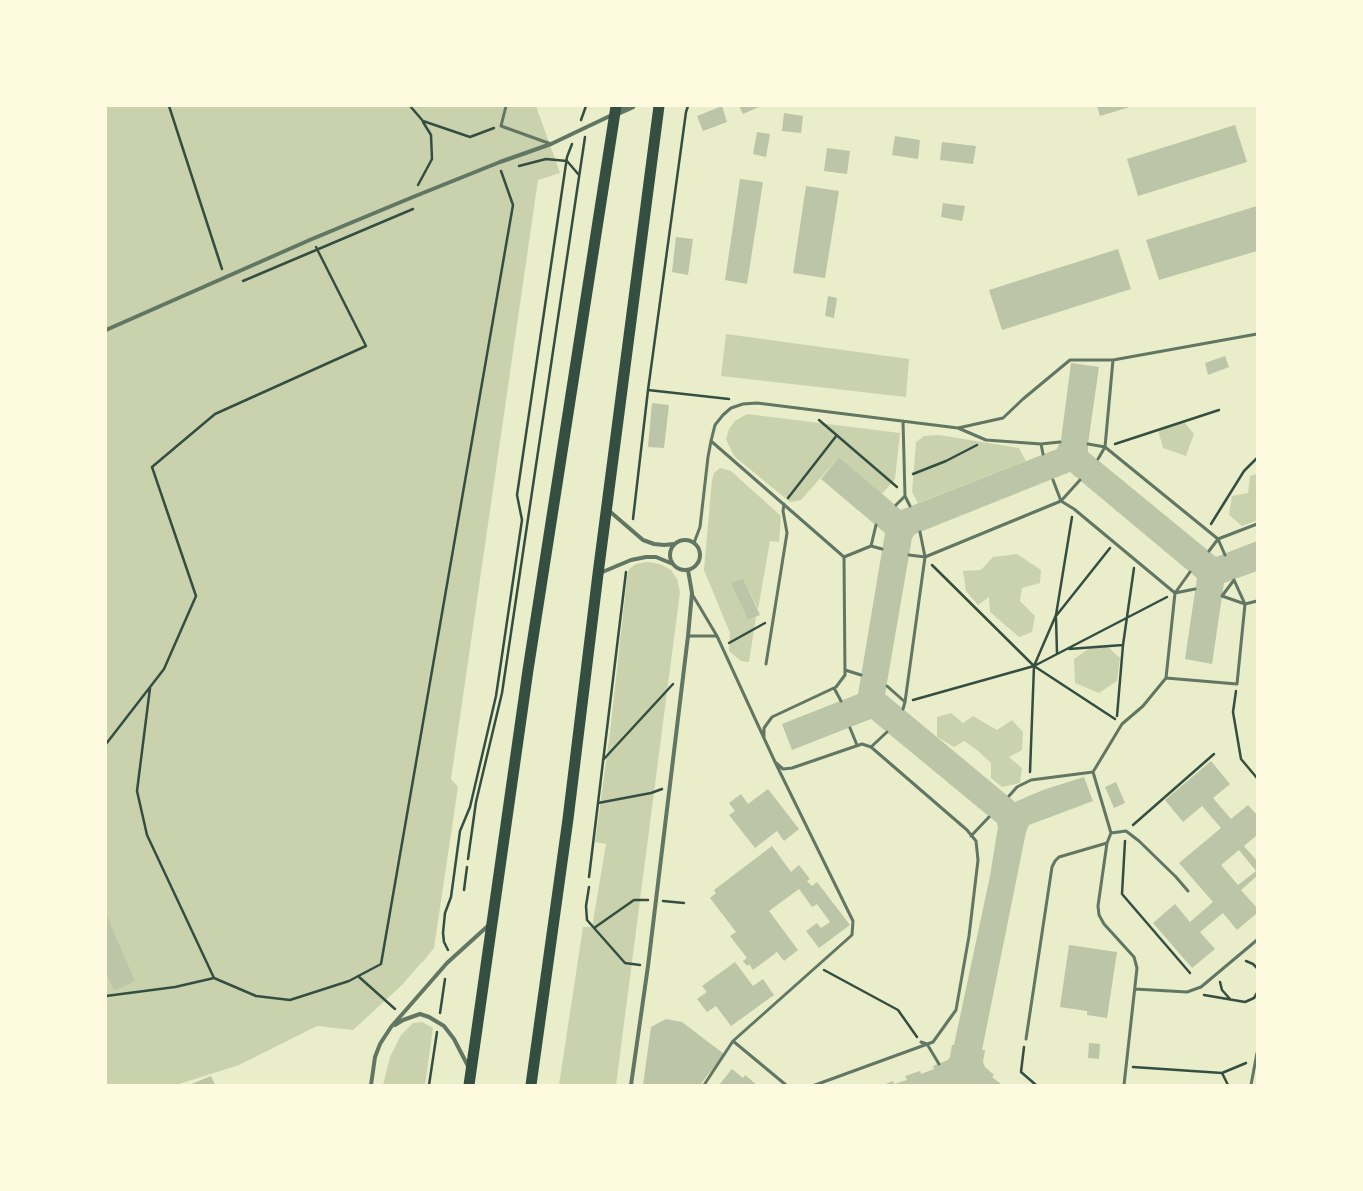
<!DOCTYPE html>
<style>
body{margin:0}
#map{position:relative;width:1363px;height:1191px;overflow:hidden;background:#e9edc9;font-family:"IBM Plex Sans",sans-serif}
canvas{display:block}
.frame{position:absolute;inset:0;border:107px solid #fefae0;pointer-events:none}
</style>
<div id="map">
<canvas width="1363" height="1191"></canvas>
<div class="frame"></div>
</div>
<script>
const ctx = document.querySelector('canvas').getContext('2d');
ctx.lineJoin = 'round';
function fill(path, color) { ctx.fillStyle = color; ctx.fill(path, 'evenodd'); }
const shape = rows => new Path2D(rows.map(r => 'M' + r).join(''));
function trace(path, color, width, dash) { ctx.strokeStyle = color; ctx.lineWidth = width; ctx.lineCap = dash ? 'butt' : 'round'; ctx.setLineDash(dash || []); ctx.stroke(path); }
fill(shape([
 [106,106,536,106,560,173,538,180,451,779,458,787,434,948,425,959,424,961,421,963,402,985,353,1030,317,1026,239,1065,176,1085,106,1085],
 [726,334,909,359,906,397,721,376],
 [747,414,900,433,895,479,882,494,839,457,801,500,790,502,735,457,729,446,726,439,729,429,735,421],
 [1184,422,1194,434,1186,456,1163,448,1158,430],
 [939,435,1019,448,1026,461,918,503,912,492,916,442,924,436],
 [720,468,731,471,781,516,779,542,770,541,758,609,743,578,732,584,748,620,756,617,749,662,741,661,729,651,730,633,704,570,712,480,714,473],
 [1257,474,1256,521,1242,526,1229,515,1232,496,1248,493,1250,476],
 [1017,554,1041,570,1040,583,1022,588,1020,601,1035,616,1032,632,1019,637,990,612,989,597,978,605,966,591,963,571,981,570,993,557],
 [648,562,660,564,671,570,677,579,680,592,616,1085,559,1085,583,927,592,927,606,844,595,842,610,732,627,578,629,569,636,564],
 [1107,646,1120,658,1117,681,1099,693,1075,683,1074,659,1090,648],
 [951,713,963,723,973,716,997,730,1012,720,1023,732,1022,750,1009,757,1022,768,1020,783,1002,787,991,778,991,763,977,750,964,741,954,747,937,737,937,717],
 [422,1022,433,1028,425,1085,383,1085,390,1057,401,1035,413,1023]
]), '#cad2ad');
fill(shape([
 [722,106,727,122,703,131,697,116],
 [739,106,761,106,743,114],
 [1097,106,1133,106,1100,116],
 [784,113,803,116,801,133,782,131],
 [1235,125,1247,162,1138,196,1127,159],
 [757,132,770,134,766,157,753,154],
 [895,136,920,140,918,159,892,155],
 [942,142,976,146,973,164,940,160],
 [827,148,850,151,847,174,824,171],
 [740,179,763,182,747,284,725,280],
 [806,186,839,191,825,278,793,273],
 [943,203,965,206,962,221,941,217],
 [1257,206,1257,251,1159,280,1146,240],
 [676,237,693,239,688,275,672,272],
 [1118,249,1131,289,1002,330,989,290],
 [828,296,837,298,834,318,825,316],
 [1225,356,1229,367,1208,375,1205,363],
 [1071,363,1099,367,1088,444,1088,452,1216,557,1257,541,1257,571,1224,583,1212,664,1185,659,1197,578,1070,472,915,534,912,538,885,694,1015,802,1043,790,1084,777,1093,801,1029,825,1026,832,982,1050,985,1050,983,1062,985,1067,994,1075,992,1077,1002,1085,883,1085,893,1081,894,1084,907,1080,905,1076,920,1071,921,1074,934,1069,933,1066,948,1060,950,1057,952,1045,954,1045,990,876,998,827,997,823,871,719,792,750,782,724,858,694,885,533,821,479,839,457,901,510,1057,449,1061,440],
 [652,403,669,405,664,448,648,447],
 [743,578,760,615,748,620,731,583],
 [1211,761,1230,784,1213,798,1231,819,1248,805,1257,815,1257,835,1244,846,1257,861,1257,876,1241,890,1257,908,1257,913,1237,930,1223,913,1200,932,1215,949,1192,968,1153,923,1175,904,1190,922,1213,902,1179,863,1221,828,1202,806,1183,822,1165,800],
 [1239,850,1256,871,1238,885,1221,865],
 [1116,782,1125,803,1114,808,1105,787],
 [768,789,799,829,784,841,777,831,755,848,729,815,735,811,729,803,741,794,748,804],
 [772,846,791,872,799,865,810,879,807,881,812,886,817,882,850,925,819,948,806,931,817,923,821,928,830,922,817,904,812,907,799,889,769,911,798,950,784,961,777,952,753,970,749,964,747,966,743,961,747,958,730,936,736,932,710,898,716,893,714,890],
 [106,914,135,981,114,991,106,972],
 [1069,945,1117,952,1107,1018,1087,1015,1087,1011,1060,1007],
 [735,962,753,986,763,979,774,995,731,1026,716,1006,707,1012,697,999,707,992,702,986],
 [666,1019,682,1022,724,1054,700,1085,643,1085,651,1027],
 [1089,1043,1100,1044,1099,1059,1088,1058],
 [732,1069,743,1078,745,1075,757,1085,719,1085],
 [211,1076,215,1085,189,1085]
]), '#bcc5a7');
trace(shape([
 [169,106,222,269],
 [410,106,423,121,470,137,494,128],
 [581,120,586,106],
 [519,166,546,159,567,161,579,175],
 [418,185,432,159,431,135,423,122],
 [243,281,413,209],
 [648,390,729,399],
 [819,420,897,487],
 [1115,444,1219,410],
 [913,474,946,461,977,445],
 [788,498,837,435],
 [633,519,648,390,686,112,688,106],
 [1211,524,1244,471,1257,458],
 [932,565,1034,666,1115,719],
 [1056,616,1110,548],
 [1056,618,1057,653],
 [729,643,765,623],
 [1069,649,1123,645],
 [150,688,137,791,147,835,214,978],
 [1236,691,1233,712,1241,759,1257,778],
 [913,700,1034,666,1167,597],
 [1117,716,1123,645,1134,568],
 [106,744,164,669,196,596,152,467,215,414,366,346,316,247],
 [603,760,673,684],
 [1030,772,1034,666,1056,615,1072,517],
 [598,803,651,793,662,789],
 [1133,825,1214,754],
 [1125,841,1122,894,1190,973],
 [468,859,476,802,502,693,585,137],
 [589,877,626,572],
 [589,887,586,906,587,920,625,963,640,965],
 [464,890,467,867],
 [663,901,684,903],
 [594,928,634,900,648,900],
 [448,950,444,942,443,933,445,913,451,897,460,831,470,807,496,696,522,520,517,495,567,157,572,144],
 [1246,961,1253,964,1257,968],
 [824,970,898,1010,917,1037],
 [358,976,395,1009],
 [1220,982,1222,990,1230,999],
 [1204,995,1245,1002,1254,998,1257,993],
 [106,996,175,987,214,978,256,996,290,1000,349,981,381,964,513,205,501,171],
 [440,1013,445,979],
 [1024,1047,1021,1072,1036,1085],
 [1133,1067,1222,1073],
 [429,1085,437,1032],
 [1228,1085,1222,1073,1246,1063]
]), '#344e41', 2.5);
trace(shape([
 [506,106,501,126,551,144],
 [903,421,905,496,910,506],
 [958,428,1003,418,1023,399,1070,360,1113,360,1257,334],
 [711,441,844,557,845,675,836,687,772,717,764,728,764,737],
 [1041,444,1060,442],
 [1088,444,1105,447,1218,539,1257,524],
 [1098,459,1105,447,1113,360],
 [1053,480,1061,501,1074,509,1175,593,1166,678,1237,684,1245,604,1257,601],
 [896,505,905,496],
 [1218,539,1225,555],
 [694,543,700,527,708,457,711,441,715,425,723,415,731,408,743,404,757,403,958,428,986,440,1041,444,1043,454],
 [871,546,876,525],
 [1209,551,1218,539],
 [909,555,925,557,920,532],
 [844,557,871,546,882,549],
 [1234,580,1222,596,1245,604],
 [1234,580,1245,604],
 [1175,593,1190,572],
 [1175,593,1195,589],
 [692,594,717,636,775,762,853,921,852,935,733,1041],
 [688,636,717,636],
 [766,664,787,533,783,511,784,504],
 [845,670,861,675],
 [887,686,905,702],
 [834,688,841,701],
 [903,709,905,702,925,557,1061,501,1080,480],
 [850,728,857,745],
 [871,747,887,732],
 [775,762,783,769,792,768,862,744,871,747,967,830,976,841,978,860,969,936,956,1010,933,1042,815,1085],
 [1093,772,1111,833],
 [1009,796,1017,787,1031,780,1093,772,1122,724,1143,706,1166,678],
 [971,836,989,817],
 [1135,989,1187,992,1201,987,1257,940],
 [1026,1039,1052,867,1055,861,1059,857,1107,843],
 [921,1042,927,1044,939,1064],
 [704,1085,733,1041,786,1085],
 [1124,1085,1137,968,1134,957,1104,924,1099,915,1098,906,1107,843,1111,833,1126,831,1139,841,1176,877,1188,891],
 [1251,1085,1257,1053]
]), '#617663', 3);
trace(shape([
 [106,330,312,239,413,197,500,162,551,144,612,115],
 [607,509,643,540,654,544,664,545,674,544],
 '670 555a15 15 0 1 1 30 0a15 15 0 1 1-30 0Z',
 [600,573,631,560,646,557,656,557,673,564],
 [395,1025,403,1020,420,1014,429,1017,444,1026,454,1039,469,1068],
 [371,1085,375,1057,380,1044,391,1027,447,963,490,924],
 [631,1085,648,966,688,636,692,593,688,570]
]), '#617663', 4);
trace(shape([
 [614,114,632,106]
]), '#617663', 7);
trace(shape([
 [469,1085,528,670,616,106],
 [531,1085,568,819,598,574,659,106]
]), '#344e41', 11);
</script>
